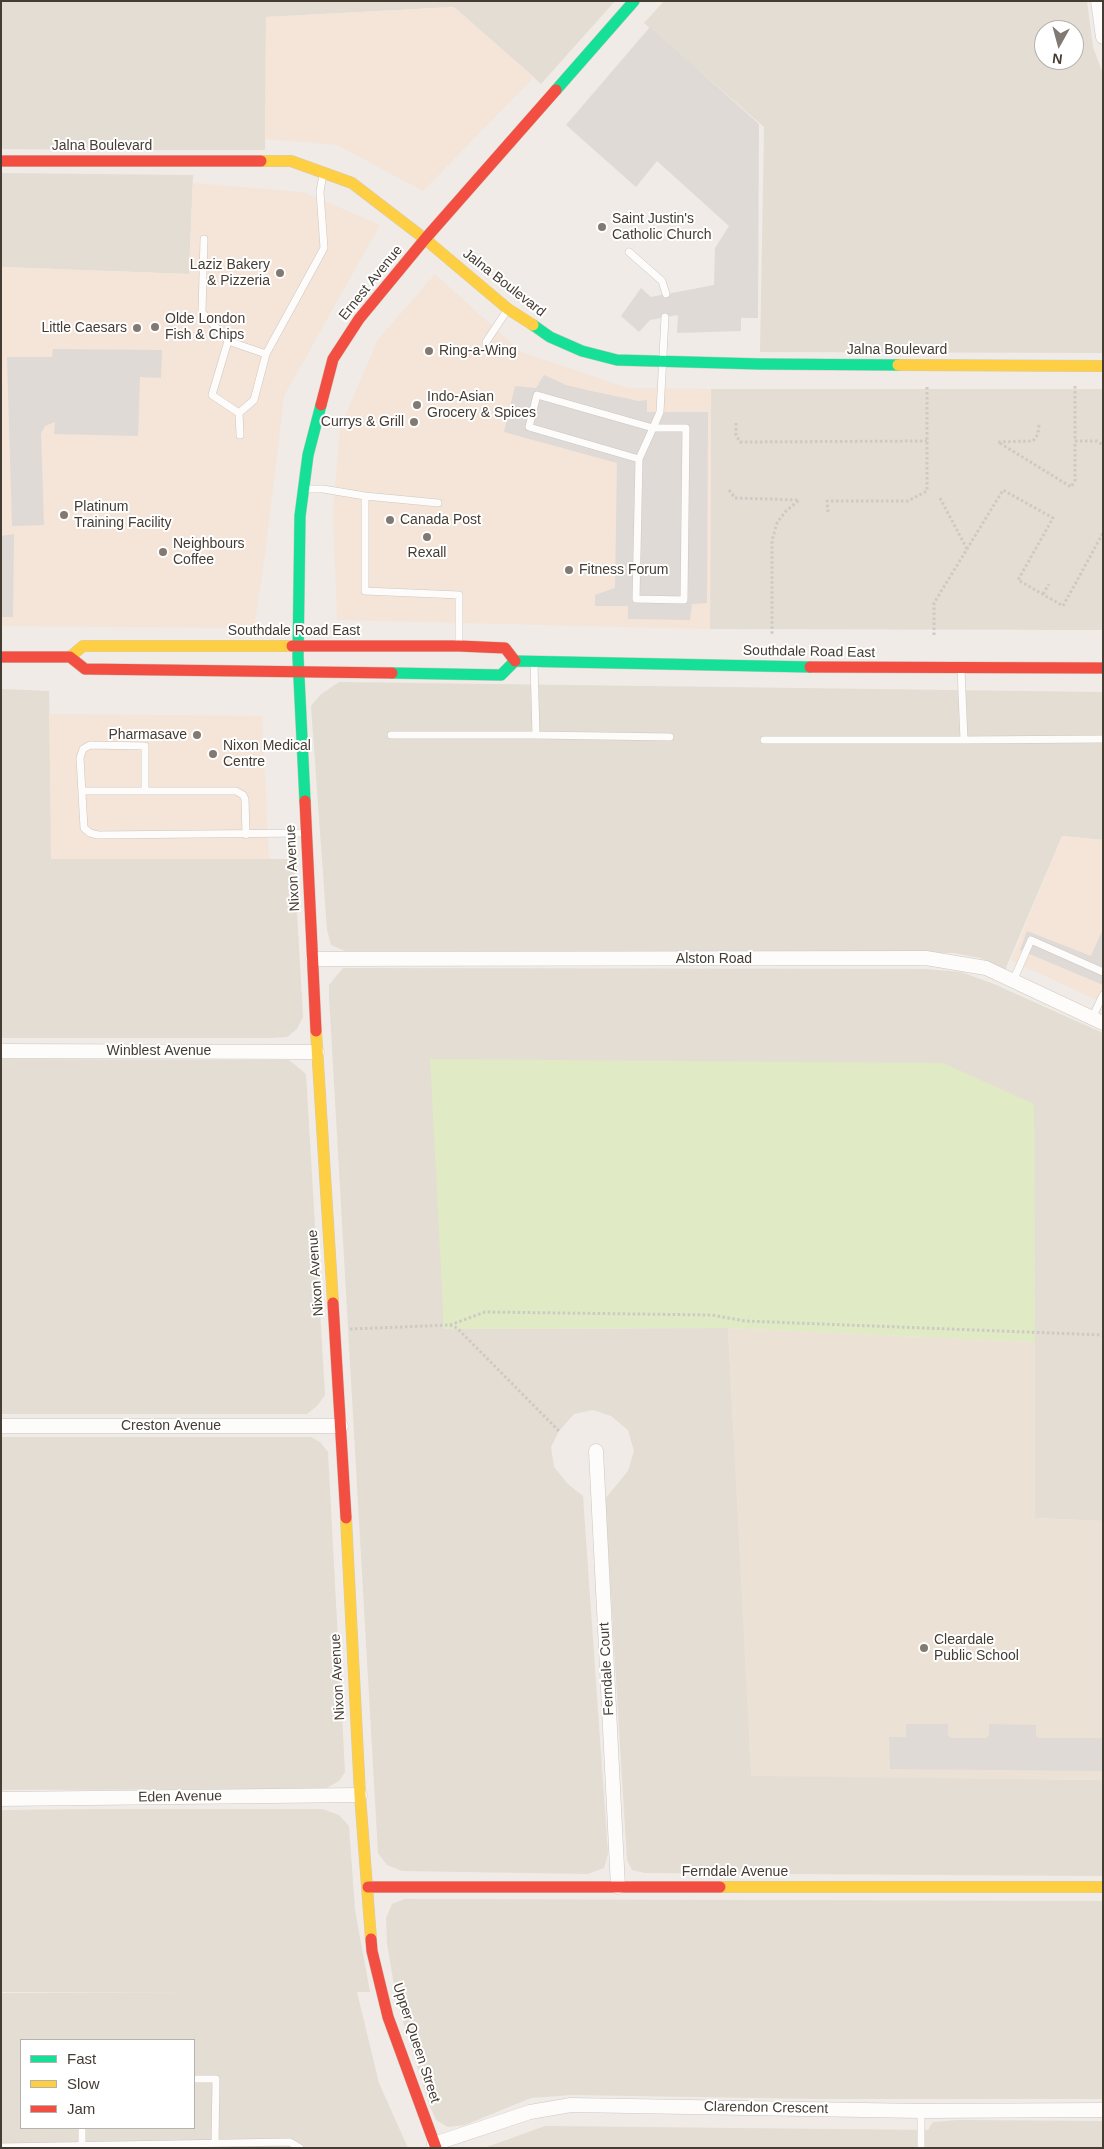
<!DOCTYPE html>
<style>
body{margin:0}
#map{position:relative;width:1104px;height:2149px;overflow:hidden;background:#f0ebe6;font-family:Helvetica,sans-serif}
canvas{display:block}
.frame{position:absolute;inset:0;border:2px solid #453c33;pointer-events:none}
.legend{position:absolute;left:20px;top:2039px;width:175px;height:90px;box-sizing:border-box;background:#fff;border:1px solid #b5b1ad;margin:0;padding:6px 9px;list-style:none;font-size:15px;color:#453c33}
.legend li{display:flex;align-items:center;gap:10px;height:25px}
.legend b{width:25px;border:1px solid #b5b1ad}
.north{position:absolute;left:1034px;top:20px;width:50px;height:50px;box-sizing:border-box;background:#fff;border:1px solid #b5b1ad;border-radius:50%;rotate:187deg;font-size:14px;font-weight:700;line-height:20px;text-align:center;color:#453c33}
.north::after{content:'';display:block;margin:auto;width:18px;height:22px;background:#817972;clip-path:polygon(50% 0,100% 100%,50% 72%,0 100%)}
</style>
<div id="map">
<canvas width="1104" height="2149"></canvas>
<div class="frame"></div>
<ul class="legend">
<li><b style="height:6px;background:#16e098"></b>Fast</li>
<li><b style="height:6px;background:#ffcf43"></b>Slow</li>
<li><b style="height:6px;background:#f24e42"></b>Jam</li>
</ul>
<div class="north">N</div>
</div>
<script>
const ctx = document.querySelector('canvas').getContext('2d');
ctx.lineJoin = 'round';
function fill(path, color) { ctx.fillStyle = color; ctx.fill(path, 'evenodd'); }
const shape = rows => new Path2D(rows.map(r => 'M' + r).join(''));
function trace(path, color, width, dash) { ctx.strokeStyle = color; ctx.lineWidth = width; ctx.lineCap = dash ? 'butt' : 'round'; ctx.setLineDash(dash || []); ctx.stroke(path); }
function write(font, color, halo, rows, align = 'center') {
  ctx.font = font + ' Helvetica,sans-serif'; ctx.lineWidth = 4; ctx.setLineDash([]); ctx.textBaseline = 'middle'; ctx.strokeStyle = halo; ctx.fillStyle = color; for (const [text, x, y, turn = 0] of rows) {
    ctx.save(); ctx.translate(x, y); ctx.rotate((+turn || 0) * Math.PI / 180); ctx.textAlign = isNaN(turn) ? turn : align; if (halo) ctx.strokeText(text, 0, 0); ctx.fillText(text, 0, 0); ctx.restore();
  }
}
fill(shape([
 [1,1,615,1,541,84,454,7,266,17,265,150,108,150,1,149],
 [664,1,1087,1,1093,47,1103,74,1103,353,760,352,764,127,644,23],
 [1044,30,1074,30,1074,60,1044,60],
 [1,173,193,175,189,274,1,267],
 [711,389,1103,389,1103,630,710,629],
 [339,682,1103,692,1103,840,1062,836,1005,970,980,958,953,953,345,951,331,945,327,930,311,706,320,695],
 [1,689,49,691,52,859,294,859,303,1017,297,1029,287,1037,272,1038,1,1038],
 [343,968,925,969,961,972,994,984,1103,1033,1103,1521,1035,1518,1034,1104,443,1308,443,1329,728,1328,752,1775,1103,1780,1103,1876,645,1873,632,1870,627,1860,605,1499,628,1471,634,1451,628,1430,611,1416,593,1410,574,1414,559,1431,551,1447,554,1467,568,1484,583,1496,608,1854,604,1868,588,1874,402,1871,387,1865,378,1853,329,996,329,985],
 [1,1059,289,1060,306,1074,325,1395,317,1406,307,1414,1,1414],
 [1,1437,311,1437,320,1442,328,1452,345,1772,339,1781,325,1789,1,1790],
 [102,1809,322,1809,339,1815,349,1826,355,1910,370,1992,357,1992,379,2083,408,2148,1,2148,1,1993,192,1992,1,1992,1,1810],
 [21,2040,194,2040,194,2128,21,2128],
 [405,1899,1103,1901,1103,2099,819,2099,572,2095,531,2098,465,2125,448,2127,436,2120,429,2104,397,2002,387,1944,386,1918,392,1904],
 [957,2120,1103,2121,1103,2148,484,2148,545,2126,928,2130,933,2122]
]), '#e4ddd3');
fill(shape([
 [454,7,534,77,423,191,337,145,265,139,266,17],
 [193,183,303,192,380,225,284,396,265,554,254,628,1,626,1,267,189,274],
 [435,274,521,352,628,388,711,389,710,629,337,620,333,511,340,428,377,341],
 [49,714,262,716,269,859,51,859],
 [1062,836,1103,840,1103,1003,1011,960]
]), '#f4e5d8');
fill(shape([
 [728,1328,1035,1342,1035,1518,1103,1521,1103,1780,751,1776]
]), '#ebe2d5');
fill(shape([
 [430,1059,943,1063,1034,1104,1035,1342,728,1328,443,1329,443,1308]
]), '#e0eac4');
fill(shape([
 [650,27,759,124,758,318,741,318,741,331,677,333,678,315,650,320,639,332,621,316,641,288,651,297,714,285,715,248,729,226,657,161,636,187,566,125],
 [53,349,162,350,161,378,140,377,138,436,54,434,55,422,45,426,41,434,44,525,12,526,7,357,52,357],
 [544,375,566,385,591,391,639,401,647,400,647,412,708,412,707,603,692,604,690,620,628,619,628,606,595,606,595,595,615,588,617,463,504,432,515,386,536,388],
 [14,534,13,617,1,617,1,536],
 [1103,929,1103,985,1020,950,1027,931,1091,956],
 [906,1724,948,1724,948,1735,951,1738,986,1738,989,1735,989,1724,1036,1725,1036,1736,1039,1738,1103,1738,1103,1771,890,1769,889,1737,906,1737]
]), '#dfdad6');
const lane = shape([
 [204,239,202,312,228,341],
 [629,252,662,281,666,294],
 [486,342,508,309],
 [239,413,212,395,228,341,266,354],
 [240,435,239,413,254,400,266,354,324,248,320,192,323,174],
 [639,459,529,427,537,395,653,428,686,428,684,600,636,599,639,459,653,428,660,412,665,317],
 [305,489,323,489,365,496,365,591,459,595,459,645],
 [365,496,438,503],
 [961,669,964,740,1103,739],
 [391,735,536,735,534,662],
 [536,735,670,737],
 [764,740,964,740],
 [82,791,236,791,243,795,245,799,246,835],
 [145,791,145,746,90,745,83,749,80,758,84,828,90,833,98,835,306,833],
 [1013,981,1031,940,1103,972],
 [1092,1018,1103,995],
 [194,2079,216,2079,215,2143],
 [82,2128,82,2145],
 [1,2147,290,2142,300,2148],
 [921,2148,921,2111]
]);
const street = shape([
 [1098,1,1103,37],
 [313,959,926,958,986,968,1103,1023],
 [1,1051,317,1052],
 [1,1426,341,1426],
 [596,1451,618,1887],
 [1,1799,360,1795],
 [434,2144,530,2112,571,2105,921,2111,1103,2110]
]);
const fast = shape([
 [556,90,634,1],
 [533,325,550,337,582,351,617,360,760,364,898,365],
 [392,673,501,675,515,661,810,667],
 [305,801,298,657,300,516,308,455,321,405]
]);
const slow = shape([
 [261,161,291,161,352,183,425,239,508,309,533,325],
 [898,365,1103,366],
 [70,657,83,646,292,646],
 [316,1031,333,1303],
 [346,1518,360,1795,371,1939],
 [720,1887,1103,1887]
]);
const jam = shape([
 [1,161,261,161],
 [321,405,333,359,359,319,425,239,556,90],
 [292,646,459,646,505,648,515,661],
 [1,657,70,657,85,669,392,673],
 [810,667,1103,668],
 [305,801,316,1031],
 [333,1303,346,1518],
 [368,1887,720,1887],
 [371,1939,372,1951,388,2017,436,2148]
]);
trace(lane, '#ccc7c2', 8);
trace(street, '#ccc7c2', 15);
trace(fast, '#d1cabe', 12);
trace(slow, '#d1cabe', 12);
trace(jam, '#d1cabe', 12);
trace(shape([
 [1075,386,1075,441,1097,441,1103,445],
 [736,423,736,435,740,442,927,441],
 [1039,425,1038,434,1033,441,998,442,1071,487,1075,480,1075,441],
 [729,490,735,498,799,500,785,512,777,523,772,540,772,635],
 [940,498,967,549],
 [828,512,827,501,908,501,927,491,927,385],
 [1043,594,1049,584],
 [934,635,934,603,1003,490,1053,518,1018,580,1063,606,1103,533],
 [450,1325,485,1312,712,1315,745,1321,1103,1335],
 [350,1329,450,1325,457,1328,559,1431]
]), '#cdcac6', 3, [2.5, 2.5]);
trace(lane, '#fdfcfb', 7);
trace(street, '#fdfcfb', 14);
trace(fast, '#16e098', 11);
trace(slow, '#ffcf43', 11);
trace(jam, '#f24e42', 11);
for (const [x, y, r, color] of [
 [602,227,5,"#817972"],
 [280,273,5,"#817972"],
 [155,327,5,"#817972"],
 [137,328,5,"#817972"],
 [429,351,5,"#817972"],
 [417,405,5,"#817972"],
 [414,422,5,"#817972"],
 [64,515,5,"#817972"],
 [390,520,5,"#817972"],
 [427,537,5,"#817972"],
 [163,552,5,"#817972"],
 [569,570,5,"#817972"],
 [197,735,5,"#817972"],
 [213,754,5,"#817972"],
 [924,1648,5,"#817972"]
]) { const dot = new Path2D(); dot.arc(x, y, r, 0, 2 * Math.PI); ctx.fillStyle = color; ctx.fill(dot); trace(dot, '#fff', 2); }
write('14px', '#453c33', '#fff', [
 ["Jalna Boulevard",102,146],
 ["Ernest Avenue",371,283,-51],
 ["Jalna Boulevard",504,283,38],
 ["Jalna Boulevard",897,350],
 ["Southdale Road East",294,631],
 ["Southdale Road East",809,652,1],
 ["Nixon Avenue",293,868,-93],
 ["Alston Road",714,959],
 ["Winblest Avenue",159,1051],
 ["Nixon Avenue",316,1273,-94],
 ["Creston Avenue",171,1426],
 ["Ferndale Court",607,1669,-93],
 ["Nixon Avenue",338,1677,-93],
 ["Eden Avenue",180,1797,-1],
 ["Ferndale Avenue",735,1872],
 ["Upper Queen Street",416,2043,72],
 ["Clarendon Crescent",766,2108,1]
]);
write('14px', '#453c33', '#fff', [
 ["Saint Justin's",612,219],
 ["Catholic Church",612,235],
 ["Laziz Bakery",270,265,"right"],
 ["& Pizzeria",270,281,"right"],
 ["Olde London",165,319],
 ["Fish & Chips",165,335],
 ["Little Caesars",127,328,"right"],
 ["Ring-a-Wing",439,351],
 ["Indo-Asian",427,397],
 ["Grocery & Spices",427,413],
 ["Currys & Grill",404,422,"right"],
 ["Platinum",74,507],
 ["Training Facility",74,523],
 ["Canada Post",400,520],
 ["Neighbours",173,544],
 ["Coffee",173,560],
 ["Rexall",427,553,"center"],
 ["Fitness Forum",579,570],
 ["Pharmasave",187,735,"right"],
 ["Nixon Medical",223,746],
 ["Centre",223,762],
 ["Cleardale",934,1640],
 ["Public School",934,1656]
], 'left');
</script>
